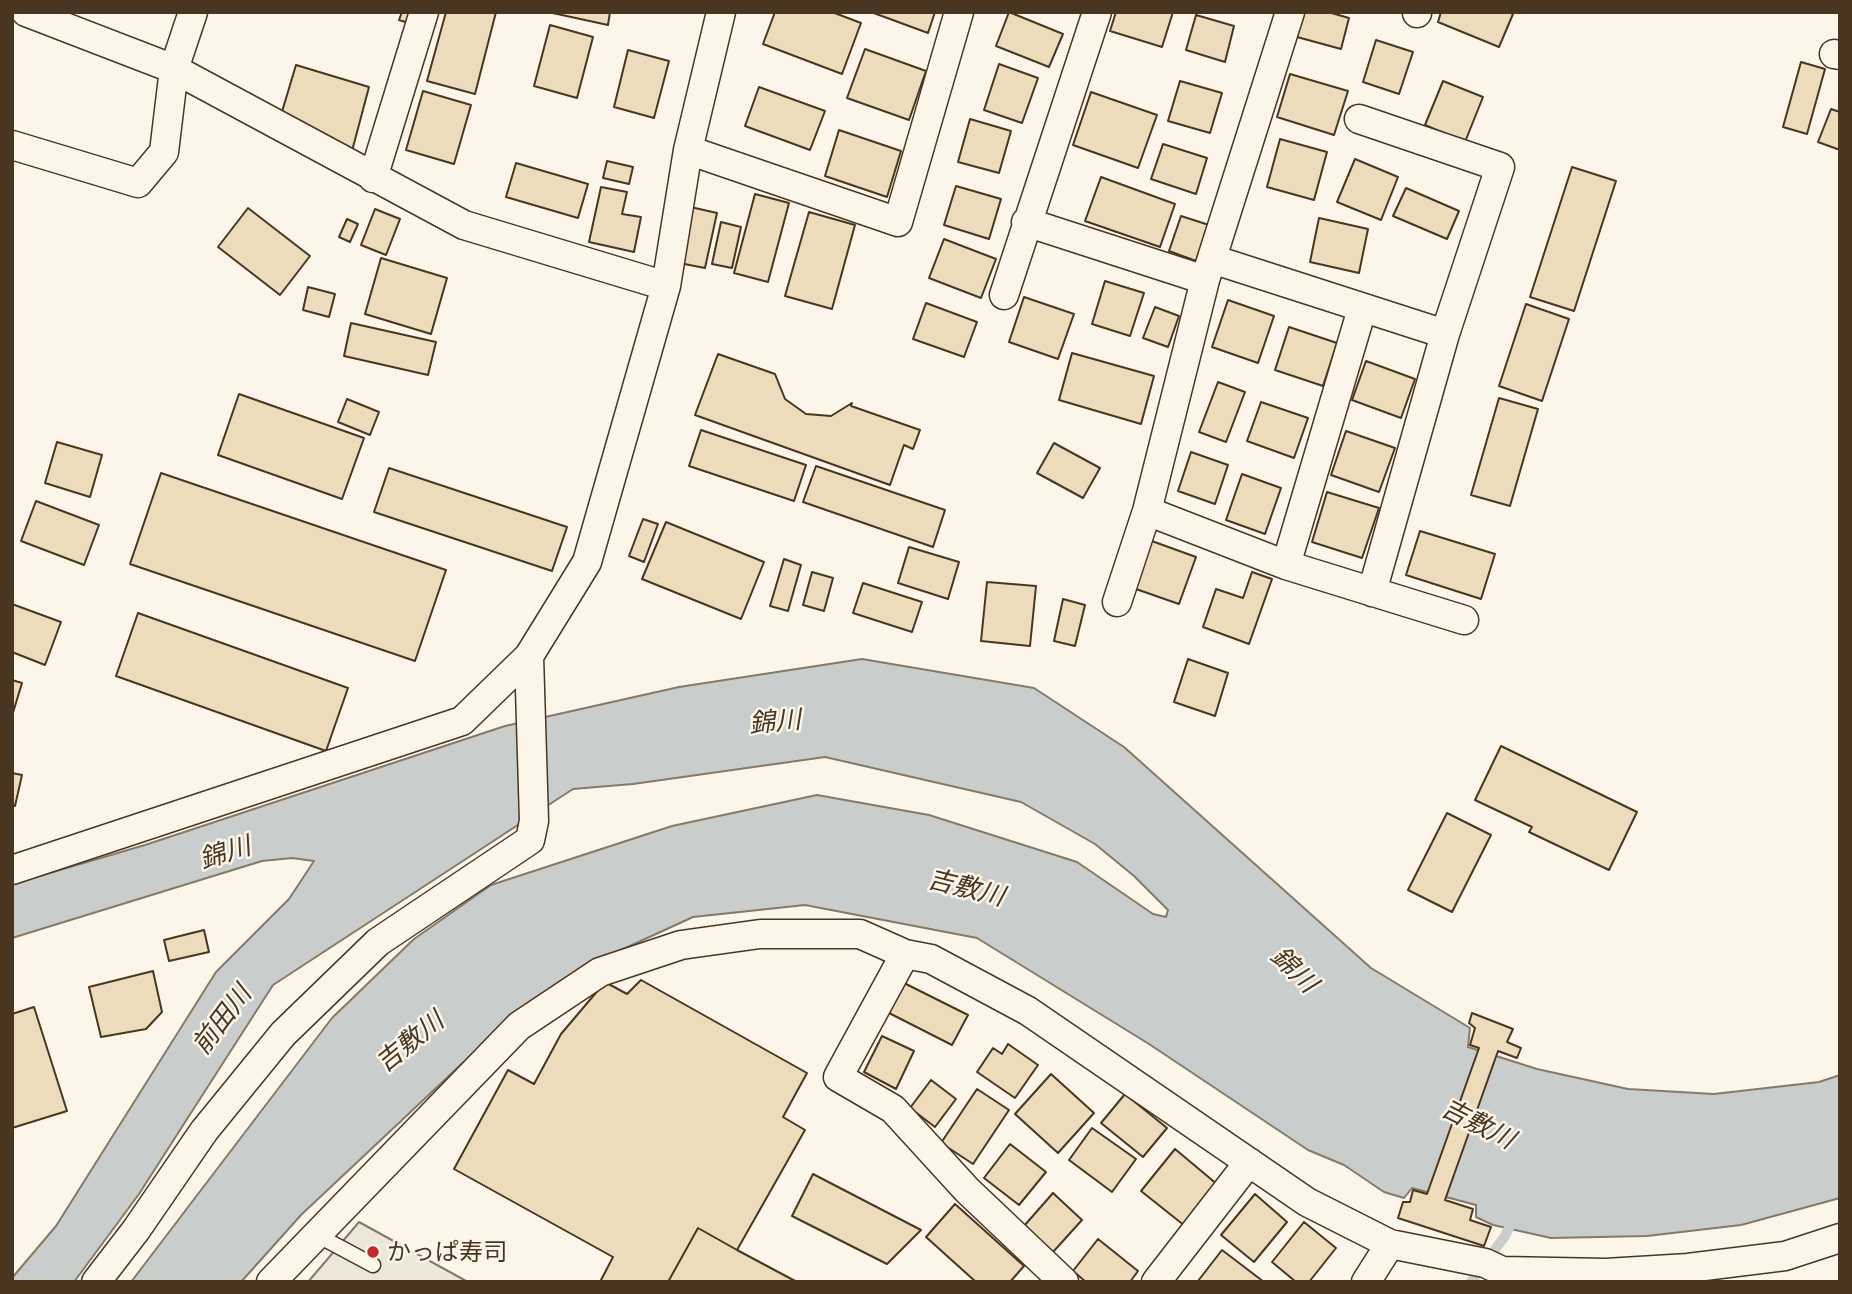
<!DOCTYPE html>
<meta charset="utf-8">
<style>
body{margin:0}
#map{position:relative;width:1852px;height:1294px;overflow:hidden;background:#fbf6e9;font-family:"Golos Text",sans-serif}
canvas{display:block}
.frame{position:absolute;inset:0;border:14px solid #4a3520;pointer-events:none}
</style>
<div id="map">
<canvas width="1852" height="1294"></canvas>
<div class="frame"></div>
</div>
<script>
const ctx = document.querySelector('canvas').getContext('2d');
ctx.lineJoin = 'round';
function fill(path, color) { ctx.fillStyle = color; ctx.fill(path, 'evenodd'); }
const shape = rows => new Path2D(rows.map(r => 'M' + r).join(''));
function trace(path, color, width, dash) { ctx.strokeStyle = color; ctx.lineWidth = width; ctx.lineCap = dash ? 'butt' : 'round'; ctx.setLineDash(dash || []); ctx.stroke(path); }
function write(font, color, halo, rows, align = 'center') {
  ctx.font = font + ' "Golos Text","Noto Sans JP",sans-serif'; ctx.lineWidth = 5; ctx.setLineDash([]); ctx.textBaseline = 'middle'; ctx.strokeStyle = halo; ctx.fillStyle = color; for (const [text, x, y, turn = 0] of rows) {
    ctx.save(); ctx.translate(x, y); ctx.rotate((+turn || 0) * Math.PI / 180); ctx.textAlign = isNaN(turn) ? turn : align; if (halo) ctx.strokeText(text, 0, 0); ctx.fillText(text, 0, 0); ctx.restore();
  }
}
const parking = shape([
 [359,1222,468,1282,308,1282,359,1222]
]);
fill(parking, '#ede7d9');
trace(parking, '#887966', 2);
const water = shape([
 [862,659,1034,688,1124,747,1371,968,1470,1028,1468,1047,1537,1069,1628,1089,1714,1094,1819,1082,1840,1075,1840,1198,1741,1225,1647,1236,1551,1238,1493,1225,1476,1217,1476,1205,1412,1188,1404,1198,1384,1192,1344,1165,1308,1150,1149,1044,977,938,805,905,693,917,608,956,486,1041,301,1215,241,1282,131,1282,332,1018,414,939,491,885,672,826,817,795,929,815,1077,862,1153,914,1166,917,1168,910,1134,876,1095,844,1021,802,825,757,633,784,573,789,273,985,139,1194,74,1282,12,1282,12,1278,56,1226,216,972,289,899,314,861,292,858,262,861,12,938,12,884,145,845,505,726,679,687,862,659]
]);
fill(water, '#c9cecd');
trace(water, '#887966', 2);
trace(shape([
 [1471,1282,1505,1236,1514,1218]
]), '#c9cecd', 10);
const building = shape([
 [402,12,416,12,412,24,399,20,402,12],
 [446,12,496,12,475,94,427,81,446,12],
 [548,12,610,12,608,25,548,12],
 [775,12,832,12,861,23,842,74,763,44,775,12],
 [871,12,935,12,928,33,871,12],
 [1009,12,1063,34,1049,67,996,46,1009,12],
 [1116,12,1173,12,1162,47,1110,31,1116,12],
 [1304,12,1328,12,1349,18,1341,49,1297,37,1304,12],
 [1441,12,1509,12,1513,14,1499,47,1438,22,1441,12],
 [1196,15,1234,26,1225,62,1186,50,1196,15],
 [550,25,593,37,577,98,534,86,550,25],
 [1376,40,1413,52,1399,94,1363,82,1376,40],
 [865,49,926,71,909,120,847,98,865,49],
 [628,50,669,61,654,118,614,107,628,50],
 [1801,62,1825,69,1807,134,1783,127,1801,62],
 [999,64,1038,78,1022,123,984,110,999,64],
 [296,65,369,87,352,151,281,115,296,65],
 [1290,74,1348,91,1334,135,1277,117,1290,74],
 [1180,81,1222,93,1210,133,1168,121,1180,81],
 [1443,81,1483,97,1465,142,1425,125,1443,81],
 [759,87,825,111,810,150,745,126,759,87],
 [423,91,471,105,454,164,406,150,423,91],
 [1091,92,1157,115,1138,168,1073,145,1091,92],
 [1831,109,1840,112,1840,150,1818,142,1831,109],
 [970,119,1011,131,999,173,958,162,970,119],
 [839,130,901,151,887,197,825,176,839,130],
 [1280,139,1327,152,1314,200,1267,187,1280,139],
 [1163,144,1207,158,1196,194,1151,179,1163,144],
 [1355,159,1398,177,1381,220,1337,202,1355,159],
 [607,161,633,167,629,184,603,178,607,161],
 [516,163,588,184,578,218,506,197,516,163],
 [1572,167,1616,181,1574,311,1530,297,1572,167],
 [1101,177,1175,204,1160,247,1085,221,1101,177],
 [956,186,1001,199,989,239,944,225,956,186],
 [601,187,627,192,622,214,641,217,634,252,589,242,601,187],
 [1406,188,1459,211,1447,239,1393,216,1406,188],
 [755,194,789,203,768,282,734,273,755,194],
 [686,206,717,213,705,268,674,262,686,206],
 [248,208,310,256,280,295,218,247,248,208],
 [375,209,400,219,386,255,361,245,375,209],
 [809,212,855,225,832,309,785,296,809,212],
 [1181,216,1209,225,1196,261,1169,251,1181,216],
 [1319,218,1368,229,1359,273,1310,262,1319,218],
 [347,219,358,224,350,242,339,237,347,219],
 [721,222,741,227,732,268,712,264,721,222],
 [944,239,996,259,981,298,929,278,944,239],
 [381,258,447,278,431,334,365,314,381,258],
 [1105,281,1144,293,1130,336,1092,324,1105,281],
 [308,287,335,294,329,317,303,310,308,287],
 [1024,297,1074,314,1058,359,1009,342,1024,297],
 [1228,300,1274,316,1258,363,1212,347,1228,300],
 [926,303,977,322,964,357,913,339,926,303],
 [1526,304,1569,319,1542,401,1499,386,1526,304],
 [1155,307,1179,316,1168,347,1143,338,1155,307],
 [351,323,436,342,428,375,344,356,351,323],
 [1289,327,1337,343,1323,386,1275,370,1289,327],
 [1072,353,1154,376,1141,424,1059,400,1072,353],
 [718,354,775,374,785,399,806,414,831,416,852,403,851,406,920,430,913,449,904,445,890,485,695,415,718,354],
 [1366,361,1415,379,1401,418,1352,400,1366,361],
 [1218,382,1245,392,1226,442,1199,432,1218,382],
 [239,394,364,438,342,499,218,455,239,394],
 [1499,398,1538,409,1510,506,1471,495,1499,398],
 [347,399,379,412,370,435,338,422,347,399],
 [1261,402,1308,418,1294,458,1247,441,1261,402],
 [701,430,806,465,794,501,689,466,701,430],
 [1346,431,1395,448,1379,492,1331,475,1346,431],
 [57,442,102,455,90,497,45,483,57,442],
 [1054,443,1100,468,1083,498,1037,473,1054,443],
 [1191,452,1228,465,1215,504,1178,491,1191,452],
 [816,466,945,510,933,547,803,502,816,466],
 [389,468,567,527,552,571,374,512,389,468],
 [161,473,446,570,415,661,130,564,161,473],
 [1242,474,1281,488,1265,534,1226,520,1242,474],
 [1327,492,1379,508,1362,558,1312,542,1327,492],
 [36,501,99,525,84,565,21,541,36,501],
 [643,519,658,524,644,562,629,556,643,519],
 [666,522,764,562,741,619,642,579,666,522],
 [1420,531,1495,554,1481,599,1406,575,1420,531],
 [1149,540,1196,557,1179,604,1133,588,1149,540],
 [909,547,959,562,948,599,898,583,909,547],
 [784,559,801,565,788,611,770,606,784,559],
 [812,572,833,578,824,611,803,605,812,572],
 [1252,572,1272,579,1249,644,1203,627,1216,589,1243,598,1252,572],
 [987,582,1036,586,1030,646,981,641,987,582],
 [863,583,922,602,912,632,853,613,863,583],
 [1063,599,1085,605,1075,646,1054,641,1063,599],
 [12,604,61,622,45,665,12,652,12,604],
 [138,613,348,688,326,751,116,676,138,613],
 [1188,659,1228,673,1215,716,1174,702,1188,659],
 [12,680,22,683,12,716,12,680],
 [1501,746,1637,812,1609,870,1529,832,1532,827,1475,800,1501,746],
 [12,773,22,775,15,806,12,805,12,773],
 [1447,813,1491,835,1452,912,1408,890,1447,813],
 [204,930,209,952,169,961,164,940,204,930],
 [153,971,162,1012,146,1029,101,1037,89,987,153,971],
 [641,980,807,1073,783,1117,805,1130,737,1250,698,1228,668,1282,600,1282,613,1257,454,1169,508,1070,534,1084,561,1034,605,982,627,994,641,980],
 [904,983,968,1015,952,1045,889,1013,904,983],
 [34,1007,67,1111,12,1128,12,1014,34,1007],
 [1472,1013,1513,1029,1507,1042,1521,1048,1517,1058,1498,1051,1445,1200,1473,1209,1470,1220,1491,1227,1484,1246,1398,1218,1403,1202,1410,1202,1413,1190,1427,1194,1479,1048,1470,1045,1475,1028,1469,1023,1472,1013],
 [882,1036,914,1051,896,1089,864,1072,882,1036],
 [1008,1044,1038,1065,1015,1098,977,1072,993,1048,1002,1054,1008,1044],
 [1051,1074,1094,1113,1058,1153,1015,1114,1051,1074],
 [931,1080,956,1099,935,1127,910,1108,931,1080],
 [977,1089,1009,1110,973,1164,941,1143,977,1089],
 [1125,1094,1167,1128,1143,1157,1101,1123,1125,1094],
 [1092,1128,1136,1159,1112,1192,1069,1160,1092,1128],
 [1010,1144,1046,1172,1019,1205,984,1178,1010,1144],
 [1175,1149,1218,1185,1185,1226,1141,1191,1175,1149],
 [813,1174,921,1230,887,1264,792,1216,813,1174],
 [1053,1193,1082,1220,1053,1252,1024,1226,1053,1193],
 [1255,1194,1287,1222,1254,1262,1221,1235,1255,1194],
 [955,1204,1024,1266,1010,1282,976,1282,926,1237,955,1204],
 [1304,1222,1336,1248,1309,1282,1296,1282,1272,1262,1304,1222],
 [698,1228,737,1250,797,1282,668,1282,698,1228],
 [1098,1239,1138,1271,1130,1282,1086,1282,1073,1271,1098,1239],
 [1222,1250,1264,1282,1198,1281,1222,1250]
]);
fill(building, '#ecdcbc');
trace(building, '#4a3520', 2);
const service = shape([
 [317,1235,373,1265]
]);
const minor = shape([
 [26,12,174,69,464,225,666,286],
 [1417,13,1417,12],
 [1834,54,1840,55],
 [1359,119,1500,167,1445,334,1372,592],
 [12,145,138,183,164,152,174,69,193,12],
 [688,150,898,222,959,12],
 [373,178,424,12],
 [1026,222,1205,280],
 [1212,259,1445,334],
 [1004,295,1097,12],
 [1147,511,1286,565,1464,620],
 [1286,565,1362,309],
 [1117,602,1147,511,1205,280,1290,12],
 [12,870,462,721,529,656,587,562,666,286,688,150,721,12],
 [905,954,838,1077,893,1109,967,1190,1064,1282],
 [96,1282,136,1230,204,1131,283,1034,378,942,530,840,534,821,529,656],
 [271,1282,519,1026,600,972,681,945,760,934,860,934,905,954,931,959,1028,1011,1307,1202,1390,1244,1485,1263,1502,1271,1606,1273,1688,1268,1785,1256,1840,1238],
 [1156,1282,1249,1162],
 [1366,1282,1390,1244]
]);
trace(service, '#4a3520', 17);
trace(minor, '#4a3520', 31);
trace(service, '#fbf6e9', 14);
trace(minor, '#fbf6e9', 28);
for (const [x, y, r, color] of [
 [373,1252,7,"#c62828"]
]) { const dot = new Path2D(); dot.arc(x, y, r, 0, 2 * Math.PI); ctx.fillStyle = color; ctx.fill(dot); trace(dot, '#fbf6e9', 2.5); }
write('24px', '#4a3520', '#fbf6e9', [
 ["かっぱ寿司",387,1252]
], 'left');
write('italic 26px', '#4a3520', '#fbf6e9', [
 ["錦川",775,722,-5],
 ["錦川",225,853,-17],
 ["吉敷川",966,888,14],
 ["錦川",1294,970,44],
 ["前田川",222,1020,-53],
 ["吉敷川",410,1042,-39],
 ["吉敷川",1478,1124,27]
]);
</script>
